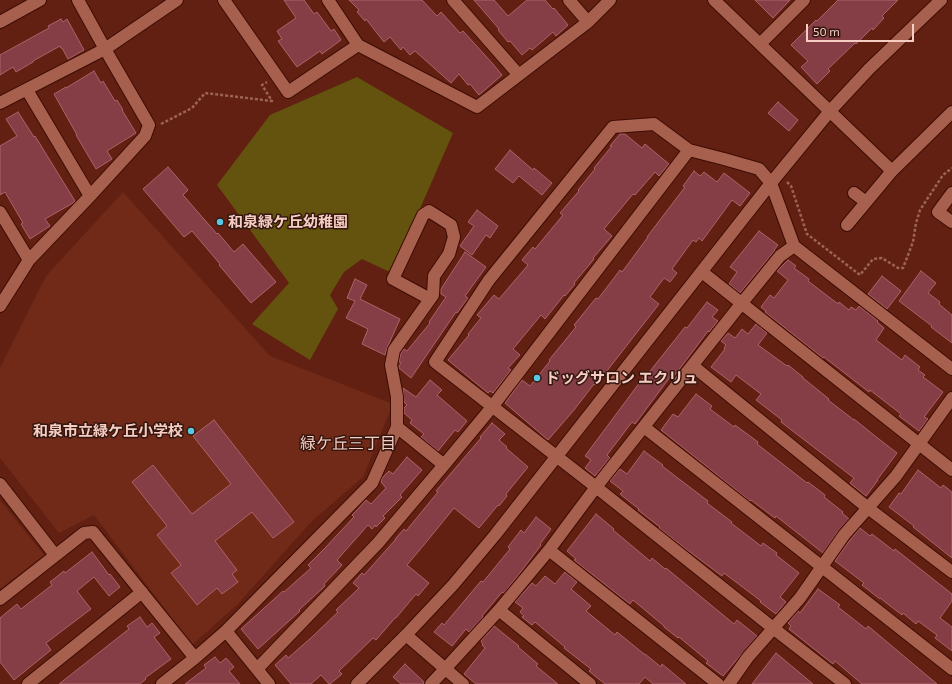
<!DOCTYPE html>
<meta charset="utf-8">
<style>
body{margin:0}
#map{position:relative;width:952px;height:684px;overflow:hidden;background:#612011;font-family:"Exo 2",sans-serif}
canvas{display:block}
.scale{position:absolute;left:806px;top:24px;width:108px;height:18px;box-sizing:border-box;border:2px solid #f6cdc2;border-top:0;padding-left:5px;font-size:12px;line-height:14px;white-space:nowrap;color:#f6cdc2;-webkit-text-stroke:3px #33160f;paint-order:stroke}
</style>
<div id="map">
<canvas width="952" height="684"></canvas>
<div class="scale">50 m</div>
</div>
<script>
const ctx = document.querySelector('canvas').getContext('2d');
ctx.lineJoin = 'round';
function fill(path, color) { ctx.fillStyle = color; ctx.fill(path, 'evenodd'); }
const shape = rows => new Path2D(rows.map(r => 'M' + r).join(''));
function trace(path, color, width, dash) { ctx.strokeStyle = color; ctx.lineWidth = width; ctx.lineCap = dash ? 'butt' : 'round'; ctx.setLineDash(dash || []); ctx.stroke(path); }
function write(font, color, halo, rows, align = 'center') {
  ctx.font = font + ' "Exo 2","Noto Sans JP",sans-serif'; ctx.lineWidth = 3; ctx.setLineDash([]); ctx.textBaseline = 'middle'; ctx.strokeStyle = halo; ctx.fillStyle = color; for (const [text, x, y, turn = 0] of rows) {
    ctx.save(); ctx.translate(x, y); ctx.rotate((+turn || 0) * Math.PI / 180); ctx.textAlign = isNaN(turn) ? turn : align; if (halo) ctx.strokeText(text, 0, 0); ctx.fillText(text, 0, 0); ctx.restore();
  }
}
fill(shape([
 [123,192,270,356,393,404,363,477,312,521,238,604,192,645,94,515,59,533,0,458,0,368,46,276],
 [0,500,44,555,0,589]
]), '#712918');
fill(shape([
 [357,77,453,133,392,273,362,259,344,272,330,295,338,309,310,360,252,324,289,283,217,185,270,115]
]), '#64530e');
const building = shape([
 [284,0,304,0,314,14,317,12,331,31,334,29,341,40,322,54,320,51,297,67,278,41,282,39,277,31,296,18,284,0],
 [349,0,422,0,437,16,441,12,460,33,463,31,493,64,502,75,479,95,470,84,468,85,459,74,451,83,415,51,410,55,403,47,401,50,390,37,384,42,366,19,365,21,357,12,359,10,349,0],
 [474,0,494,0,508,16,527,0,545,0,553,9,554,8,568,25,556,36,553,32,532,50,530,48,522,55,510,41,508,42,498,30,499,29,474,0],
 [755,0,790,0,773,18,755,0],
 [838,0,898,0,882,16,884,18,873,30,872,28,856,44,855,43,828,69,830,71,817,84,801,67,808,61,791,45,816,20,817,21,838,0],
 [61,19,63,22,67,19,84,50,68,59,62,48,61,48,60,46,33,61,33,62,16,72,13,67,0,75,0,55,49,28,48,26,61,19],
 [94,71,101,83,103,81,115,101,117,100,123,110,122,110,136,133,107,151,112,159,96,169,76,135,77,135,54,94,66,87,66,88,94,71],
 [778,102,798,120,789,131,768,113,778,102],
 [18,112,34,137,35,136,75,201,73,203,45,219,50,226,30,239,21,224,23,223,5,192,0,195,0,146,17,136,6,119,18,112],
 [620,134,625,134,642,148,645,144,669,164,659,176,655,172,635,195,633,194,604,229,612,236,593,258,594,259,574,283,575,284,565,296,564,295,545,319,541,315,513,349,520,355,508,368,511,370,493,393,490,391,488,393,448,360,469,335,468,334,481,318,477,315,494,295,499,299,528,265,522,260,533,247,535,249,563,215,560,213,579,191,578,190,595,169,594,168,612,146,610,146,620,134],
 [510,150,533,170,534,168,552,183,542,195,519,176,513,183,495,169,510,150],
 [168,167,188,190,183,195,217,234,218,233,234,252,243,244,276,282,251,303,219,265,220,264,192,231,184,237,143,189,168,167],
 [694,171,700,176,704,172,717,182,724,173,750,193,740,206,732,200,702,241,699,238,696,242,693,240,672,269,677,273,670,282,664,278,650,297,659,304,596,385,594,384,574,410,548,440,505,403,522,380,530,386,550,361,549,360,576,327,574,325,596,298,598,299,620,270,622,272,648,237,647,237,685,187,683,186,694,171],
 [477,210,498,226,490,238,486,235,472,255,460,246,474,226,468,222,477,210],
 [759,231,778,245,774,250,775,250,740,293,729,284,737,272,730,267,759,231],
 [465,252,486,267,465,296,468,298,457,313,456,312,411,378,399,368,399,366,401,363,399,362,401,353,404,349,407,351,430,323,429,322,446,297,441,294,441,289,465,252],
 [788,260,796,266,794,268,809,279,808,281,838,304,839,302,849,310,851,307,856,310,859,306,878,321,877,322,884,328,876,340,902,360,905,355,920,367,918,370,925,375,923,377,943,392,924,417,928,419,919,431,899,416,901,414,870,390,869,392,824,357,823,358,765,312,766,311,761,307,770,295,774,298,788,280,777,271,788,260],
 [921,271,936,283,928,293,940,302,939,304,952,315,952,343,931,327,932,326,899,301,921,271],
 [882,276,901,291,887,309,868,294,882,276],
 [355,279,367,285,360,299,400,319,387,348,385,355,362,344,368,329,346,318,355,301,347,298,355,279],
 [707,302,718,310,712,317,718,321,709,332,708,331,672,379,670,377,635,424,632,422,607,455,610,458,595,476,585,468,591,460,585,456,646,374,647,375,685,327,687,328,707,302],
 [756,324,767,333,758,345,787,366,788,365,803,377,803,378,829,399,828,400,854,420,854,419,875,436,897,453,877,480,878,480,866,496,850,483,854,478,781,422,782,420,756,400,761,394,736,375,731,382,711,367,725,349,724,348,726,345,721,341,728,333,735,338,742,329,748,334,756,324],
 [430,380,442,390,437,395,467,421,458,432,455,430,438,451,421,437,424,434,410,423,412,420,404,413,404,408,407,405,404,402,403,388,416,397,430,380],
 [696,394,712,406,710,409,734,427,735,425,758,442,757,444,807,483,808,482,825,495,824,497,843,512,842,513,849,519,838,531,823,553,776,516,775,518,751,500,750,501,661,430,673,414,678,417,696,394],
 [214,420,294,522,273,538,252,512,215,541,237,570,232,574,238,582,222,594,217,588,197,605,171,573,181,565,157,535,167,526,132,482,153,465,192,514,231,484,193,436,214,420],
 [492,423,505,434,499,440,507,447,506,448,528,467,506,494,507,496,499,506,498,505,479,528,454,508,423,546,407,565,429,583,418,596,416,594,396,618,395,618,376,640,373,638,339,671,342,674,330,684,329,684,321,675,311,684,291,684,275,665,286,655,288,658,312,637,338,612,336,610,359,588,353,583,362,573,364,575,396,539,396,538,404,529,406,531,438,492,436,491,481,438,480,437,492,423],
 [644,451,663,465,662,466,708,501,707,503,732,522,731,523,761,546,763,543,777,553,776,555,799,573,780,597,786,602,776,614,760,602,761,601,724,573,722,576,686,549,659,528,660,527,638,510,639,509,620,494,623,491,610,481,620,469,627,474,644,451],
 [407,457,422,470,400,495,402,497,383,516,385,518,376,527,375,525,372,529,368,525,337,560,342,565,324,584,325,586,299,610,300,611,258,649,241,629,283,591,284,592,311,568,308,565,325,548,354,517,352,515,358,509,366,500,371,504,386,488,381,482,382,478,389,471,393,474,407,457],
 [918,470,941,488,943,485,952,492,952,558,913,527,914,526,889,507,899,493,901,494,918,470],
 [596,514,614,529,613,530,650,561,652,558,665,569,666,568,734,624,737,620,757,636,723,676,706,663,708,661,679,637,678,638,664,627,664,626,633,600,630,604,574,560,576,559,567,551,596,514],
 [536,517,551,529,540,544,541,545,520,573,504,593,502,592,482,616,483,617,469,632,466,629,452,646,434,632,442,623,444,625,481,581,483,582,510,549,508,547,521,530,524,533,536,517],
 [860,528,870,536,872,534,894,551,895,549,952,594,952,601,940,618,952,627,952,651,935,638,937,635,918,621,916,624,903,613,902,615,880,598,880,599,862,585,864,583,835,561,850,540,860,528],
 [92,552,109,575,110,574,120,587,109,596,94,577,77,591,91,609,46,643,51,650,14,680,0,662,0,618,17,604,21,609,52,585,50,582,64,571,65,573,92,552],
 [565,572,577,582,571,589,591,606,586,611,615,635,617,632,644,654,645,654,661,667,662,664,686,684,653,684,645,677,639,684,605,684,589,671,591,669,564,648,565,647,535,622,532,625,522,617,524,616,520,612,523,608,515,602,532,583,536,586,545,576,555,584,565,572],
 [818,589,840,605,838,607,866,629,868,626,937,684,862,684,835,661,833,664,789,629,791,626,788,623,798,611,800,613,818,589],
 [140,617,147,627,152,623,160,633,154,637,171,659,145,678,146,679,140,684,59,684,129,629,127,626,140,617],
 [494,626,519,646,518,647,538,664,536,666,558,684,476,684,464,674,485,648,482,645,483,644,481,641,494,626],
 [776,653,788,663,813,684,752,684,776,653],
 [215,657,220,663,226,658,234,667,229,671,240,684,185,684,206,668,204,665,215,657],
 [405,664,424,682,424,684,401,684,393,677,405,664]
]);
fill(building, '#853e46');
trace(building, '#ad6269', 1);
const minor = shape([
 [224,0,288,92,358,45,477,107,588,22,610,0],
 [328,0,358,45],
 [453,0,518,74],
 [569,0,588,22],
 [714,0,892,171],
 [0,22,40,0],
 [760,44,804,0],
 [27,90,90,196],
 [0,103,105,49,177,0],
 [854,193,866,202],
 [952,193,938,212,952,222],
 [0,212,29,260],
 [847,225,892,171,952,112],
 [794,246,952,369],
 [702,272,952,470],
 [0,306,29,260,90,196,145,136,149,125,105,49,78,0],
 [693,366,868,508,952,572],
 [397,427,397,397,391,365,394,350,433,295,434,276,449,254,454,237,451,225,429,211,423,215,393,279,430,299],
 [644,427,952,669],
 [0,484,55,555],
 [549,550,718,684],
 [0,599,84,533,93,532,195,658],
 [499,610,590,684],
 [226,631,269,684],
 [406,635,463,684],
 [257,669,378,543,444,465,492,407,689,150],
 [28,684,142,592],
 [162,684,195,658,226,631,372,483,397,427,444,465],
 [357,684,406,635,453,585,495,535,771,183,830,111,869,69,941,0],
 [431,684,445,669,499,610,549,550,596,487,741,304,780,256,794,246,771,183,759,169,724,159,689,150,654,124,613,127,489,280,435,362,596,487,773,628,845,684],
 [729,684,748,657,800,598,844,535,896,476,952,398]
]);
trace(minor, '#3d0c03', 14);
trace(shape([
 [161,124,192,108,205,93,272,101,262,85,267,82],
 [787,182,791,186,807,234,860,275,873,259,882,258,898,268,903,268,913,242,916,223,920,210,943,175,952,168]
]), '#9c6457', 2.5, [3, 2]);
trace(minor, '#a8604e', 12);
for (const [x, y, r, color] of [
 [220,222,4,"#57c9e2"],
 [537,378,4,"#57c9e2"],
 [191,431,4,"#57c9e2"]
]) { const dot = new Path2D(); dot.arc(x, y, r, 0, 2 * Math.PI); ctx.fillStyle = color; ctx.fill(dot); trace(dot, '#33160f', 1.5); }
write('bold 15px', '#f6cdc2', '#33160f', [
 ["和泉緑ケ丘幼稚園",228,222],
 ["ドッグサロン エクリュ",545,378],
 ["和泉市立緑ケ丘小学校",183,431,"right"]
], 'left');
write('16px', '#f6cdc2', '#33160f', [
 ["緑ケ丘三丁目",348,444]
]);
</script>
